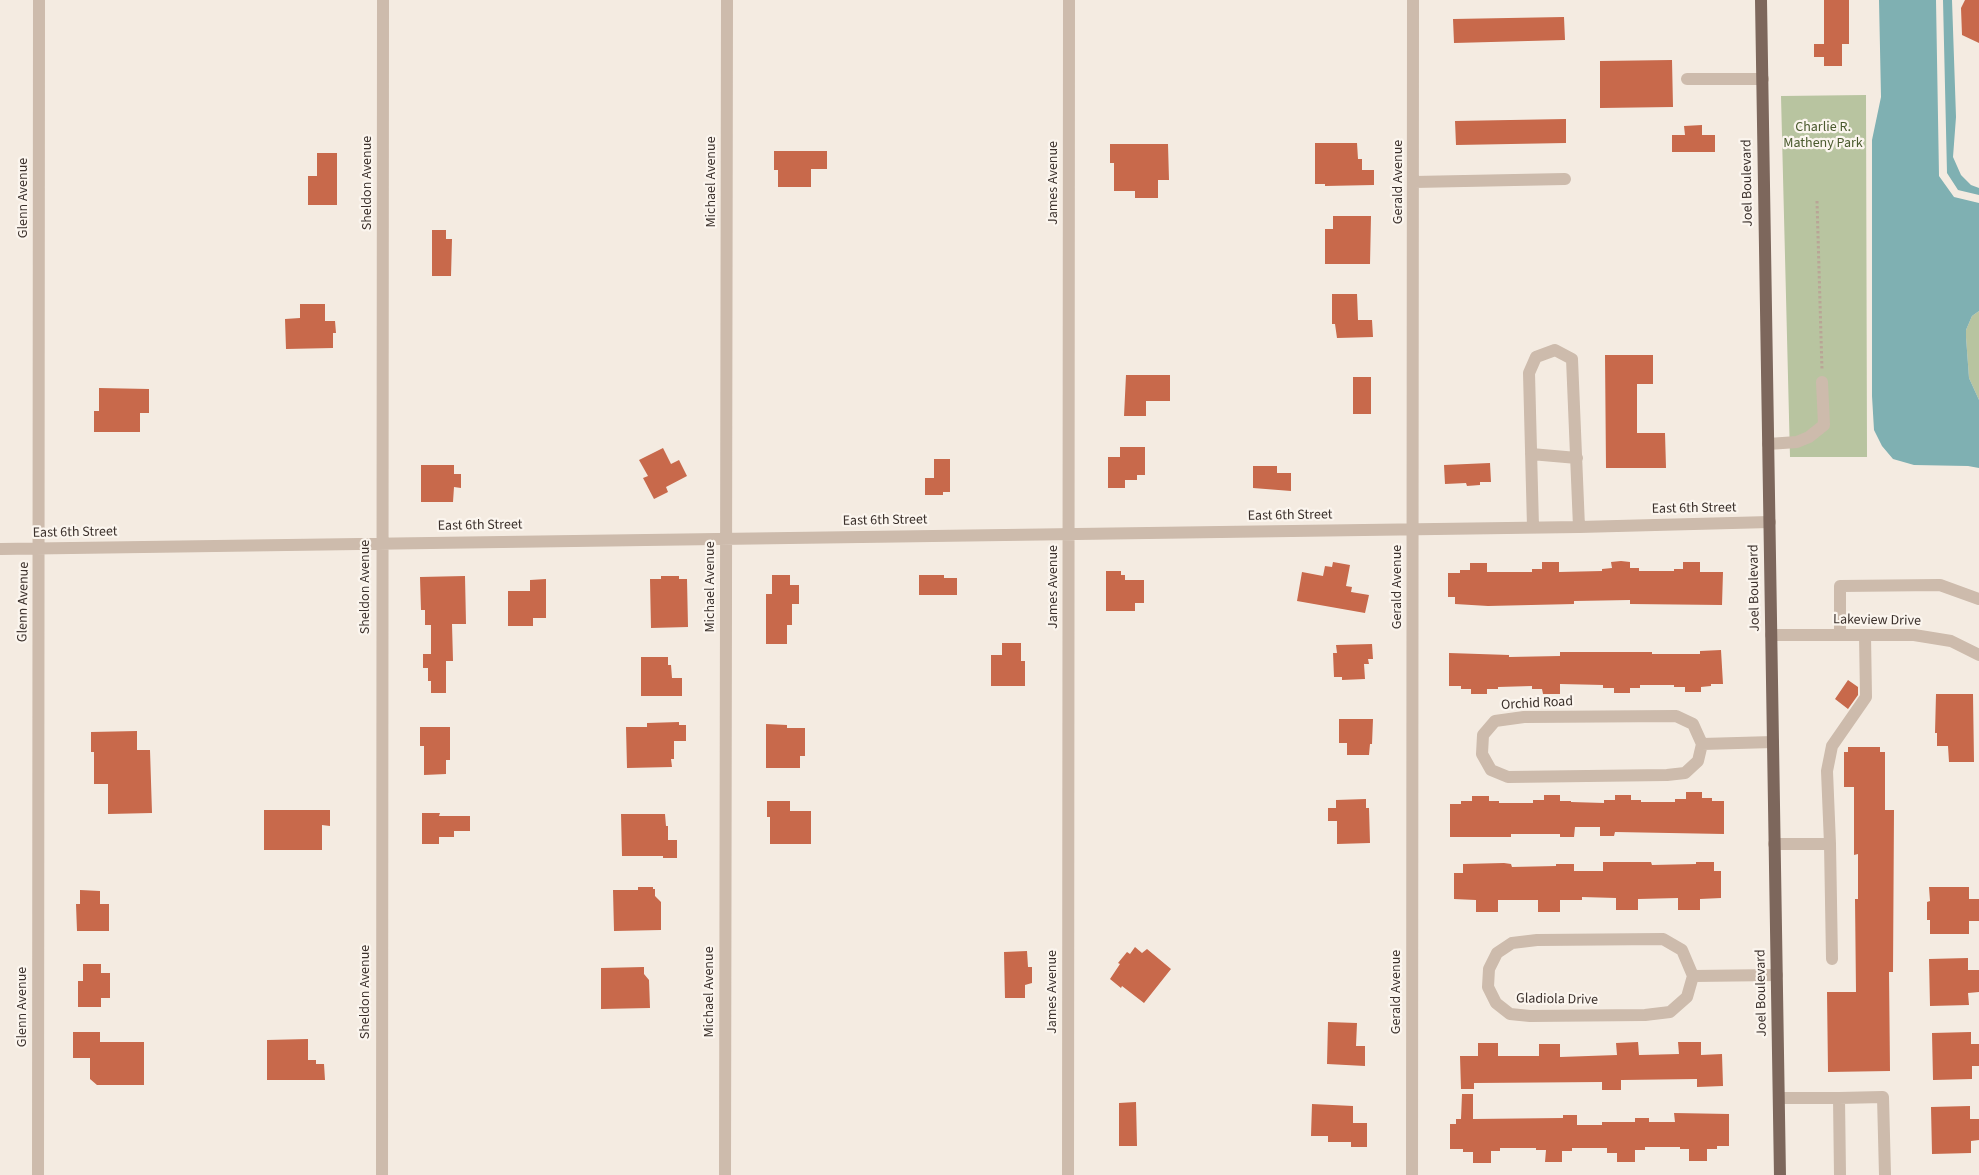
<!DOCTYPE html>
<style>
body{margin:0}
canvas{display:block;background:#f4ebe1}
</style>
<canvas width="1979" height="1175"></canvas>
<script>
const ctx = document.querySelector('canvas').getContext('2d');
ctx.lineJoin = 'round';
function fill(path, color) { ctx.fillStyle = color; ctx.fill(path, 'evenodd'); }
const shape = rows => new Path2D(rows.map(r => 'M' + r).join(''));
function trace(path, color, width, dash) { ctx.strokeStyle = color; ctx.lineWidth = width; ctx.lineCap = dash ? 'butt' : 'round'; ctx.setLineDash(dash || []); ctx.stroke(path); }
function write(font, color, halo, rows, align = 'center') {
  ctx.font = font + ' "Source Sans 3",sans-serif'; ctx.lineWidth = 4.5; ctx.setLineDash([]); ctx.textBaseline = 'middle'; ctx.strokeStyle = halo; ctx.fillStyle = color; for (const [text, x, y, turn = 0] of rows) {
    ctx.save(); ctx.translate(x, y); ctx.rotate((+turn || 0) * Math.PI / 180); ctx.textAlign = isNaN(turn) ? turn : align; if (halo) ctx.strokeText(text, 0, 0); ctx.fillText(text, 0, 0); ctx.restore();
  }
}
fill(shape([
 [1866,95,1867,457,1790,457,1781,96],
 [1979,311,1979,400,1969,378,1966,337,1966,330,1972,316]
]), '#b8c4a0');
fill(shape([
 [1879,0,1936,0,1939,176,1954,197,1979,203,1979,311,1972,316,1966,330,1966,337,1969,378,1979,400,1979,468,1968,466,1914,465,1893,459,1882,446,1874,430,1872,396,1872,140,1881,97],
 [1943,0,1952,0,1956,117,1953,157,1961,175,1971,185,1979,188,1979,195,1958,190,1947,173]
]), '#7fb0b2');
fill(shape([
 [1824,0,1849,0,1849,44,1842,44,1842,66,1824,66,1824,57,1814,57,1814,44,1824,44],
 [1965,0,1979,0,1979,43,1962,35,1961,8],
 [1564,17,1565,40,1454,43,1453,19],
 [1672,60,1673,107,1600,108,1600,61],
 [1566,119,1566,143,1456,145,1455,121],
 [1702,125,1702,135,1715,135,1715,152,1672,152,1672,135,1685,135,1684,126],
 [1315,143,1357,143,1358,159,1362,159,1362,170,1374,170,1374,185,1325,186,1325,184,1315,184],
 [1110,144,1168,144,1169,180,1158,180,1158,198,1135,198,1135,191,1114,191,1114,163,1110,163],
 [774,151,827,151,827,169,811,169,811,187,778,187,778,170,774,170],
 [317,153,337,153,337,205,308,205,308,176,317,176],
 [1333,216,1371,216,1370,264,1325,264,1325,229,1333,229],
 [432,230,446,230,446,239,452,239,451,276,432,276],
 [1332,294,1357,294,1358,320,1372,320,1373,337,1337,338,1335,324,1332,324],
 [300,304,325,304,325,321,335,321,336,333,333,333,333,348,286,349,285,319,300,318],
 [1605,355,1653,355,1653,384,1637,384,1637,433,1665,433,1666,468,1606,468],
 [1126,375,1170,375,1170,401,1146,401,1146,416,1124,416],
 [1353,377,1371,377,1371,414,1353,414],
 [99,388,149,389,149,413,140,413,140,432,94,432,94,411,99,411],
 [1120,447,1145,447,1145,475,1137,475,1137,480,1125,480,1125,488,1108,488,1108,457,1120,457],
 [663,448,671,464,679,460,687,476,666,487,668,492,654,499,643,478,648,476,639,460],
 [934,459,950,459,950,492,943,492,943,495,925,495,925,478,934,478],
 [1490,463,1491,482,1480,482,1480,485,1467,486,1466,483,1445,484,1444,465],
 [421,465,454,465,454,474,461,474,461,488,454,487,453,502,421,502],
 [1253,466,1277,466,1277,473,1291,473,1291,491,1253,488],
 [1621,561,1630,562,1630,568,1639,568,1639,571,1674,571,1674,569,1683,569,1683,562,1700,562,1700,572,1723,572,1722,605,1630,604,1630,600,1574,601,1574,604,1488,606,1455,604,1455,597,1448,597,1448,573,1460,573,1460,570,1470,570,1470,563,1487,563,1487,572,1532,572,1532,569,1542,569,1542,562,1559,562,1559,572,1602,571,1602,569,1612,568,1611,562],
 [1333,562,1350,565,1346,586,1352,587,1351,592,1369,595,1365,613,1297,601,1302,572,1323,576,1325,566,1332,567],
 [1106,571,1121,571,1121,575,1125,575,1125,580,1144,580,1144,603,1135,603,1135,611,1106,611],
 [772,575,790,575,790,585,799,585,799,604,792,604,792,625,787,625,787,644,766,644,766,594,772,594],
 [919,575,944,575,944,578,957,578,957,595,919,595],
 [465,576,466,624,452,624,453,661,446,661,446,693,431,693,431,681,428,681,428,668,423,668,423,654,431,654,431,625,425,625,425,610,421,610,420,577],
 [661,576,679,576,679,579,687,579,688,627,651,628,650,579,661,579],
 [546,579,546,618,533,618,533,626,508,626,508,591,530,591,530,580],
 [1002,643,1021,643,1021,661,1025,661,1025,686,991,686,991,655,1002,655],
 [1372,644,1373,659,1368,659,1369,664,1364,664,1365,679,1342,680,1342,677,1334,677,1333,653,1337,653,1336,645],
 [1721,650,1723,684,1711,684,1711,686,1701,687,1701,692,1685,692,1685,687,1674,687,1674,685,1640,685,1640,688,1630,688,1630,693,1614,693,1614,688,1603,688,1603,685,1560,684,1560,694,1543,694,1542,689,1532,689,1532,686,1498,687,1498,689,1487,689,1487,694,1471,694,1471,689,1461,689,1461,686,1449,686,1449,653,1509,655,1509,657,1560,656,1560,652,1652,652,1652,654,1700,654,1700,651],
 [641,657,668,657,668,665,671,665,672,678,682,678,682,696,641,696],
 [1848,680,1858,687,1858,695,1848,709,1835,699],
 [1936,694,1973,694,1974,762,1949,762,1948,746,1937,746,1937,733,1935,733],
 [1339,719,1373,719,1372,744,1370,744,1369,755,1347,755,1347,743,1339,743],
 [679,722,679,725,686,725,686,741,674,741,674,759,671,759,672,767,627,768,626,727,647,727,647,723],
 [766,724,787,725,787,728,805,728,805,756,800,756,800,768,766,768],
 [420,727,450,727,450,760,446,760,446,774,424,775,424,746,420,746],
 [137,731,137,750,150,750,152,813,108,814,108,784,94,784,94,752,91,752,91,732],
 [1848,747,1880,747,1880,752,1885,752,1885,810,1894,810,1893,972,1889,972,1890,1071,1828,1072,1827,992,1856,992,1855,899,1858,899,1858,854,1854,855,1854,787,1844,787,1844,752,1848,752],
 [1686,792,1702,792,1702,798,1712,798,1712,801,1724,801,1724,834,1615,832,1614,836,1600,836,1600,827,1575,827,1574,837,1560,837,1560,834,1511,834,1511,837,1450,837,1450,804,1461,804,1461,801,1472,801,1472,796,1489,796,1489,801,1499,801,1499,803,1533,803,1533,800,1544,800,1544,795,1560,795,1560,801,1571,801,1571,802,1604,803,1604,800,1615,800,1615,795,1631,795,1631,800,1641,800,1641,802,1675,802,1675,799,1686,799],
 [1366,799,1366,808,1369,808,1370,843,1337,844,1337,821,1328,821,1328,808,1336,808,1336,800],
 [767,801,790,801,790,811,811,811,811,844,770,844,770,817,767,817],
 [264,810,330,810,330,826,322,825,322,850,264,850],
 [422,813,440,813,439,816,470,816,470,831,454,831,454,837,439,837,439,844,422,844],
 [621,814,665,814,666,826,668,826,668,840,677,840,677,858,663,858,663,856,622,856],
 [1603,862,1651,862,1652,865,1696,864,1696,862,1714,862,1714,871,1721,871,1721,898,1700,899,1700,910,1678,910,1678,898,1638,899,1638,910,1616,910,1616,898,1582,897,1582,900,1560,900,1560,912,1538,912,1538,900,1498,900,1498,912,1476,912,1476,900,1454,899,1454,873,1463,873,1463,864,1504,863,1511,864,1512,867,1556,866,1556,864,1574,864,1574,871,1603,871],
 [638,887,653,887,653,889,655,889,655,896,661,902,661,930,614,931,613,890,638,890],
 [1929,887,1969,887,1969,899,1979,899,1979,921,1969,921,1969,934,1930,934,1930,920,1927,920,1927,902,1930,901],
 [80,890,100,891,100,904,109,904,109,931,77,931,76,904,80,904],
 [1135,947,1142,953,1147,949,1171,969,1144,1003,1122,986,1121,988,1110,979,1120,964,1118,963,1127,952,1130,954],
 [1027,951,1028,967,1032,967,1032,983,1025,985,1025,998,1005,998,1004,952],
 [1968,958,1968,970,1979,970,1979,992,1968,993,1969,1005,1930,1006,1929,959],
 [83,964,101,964,101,973,110,973,110,998,101,998,101,1007,78,1007,78,981,83,981],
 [644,967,644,974,649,980,650,1008,601,1009,601,968],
 [1328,1022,1357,1023,1356,1046,1365,1046,1365,1066,1327,1064],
 [73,1032,100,1032,100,1042,144,1042,144,1085,97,1085,90,1079,90,1058,73,1058],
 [1971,1032,1971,1044,1979,1044,1979,1066,1972,1066,1972,1079,1933,1080,1932,1033],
 [308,1039,308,1060,316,1060,316,1064,324,1064,325,1080,267,1080,267,1040],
 [1638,1042,1639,1055,1679,1054,1678,1042,1701,1042,1701,1055,1722,1054,1723,1086,1697,1087,1697,1079,1621,1080,1621,1090,1602,1090,1602,1082,1474,1083,1474,1089,1461,1089,1460,1056,1478,1056,1478,1043,1498,1043,1498,1056,1539,1056,1539,1044,1560,1044,1560,1057,1617,1055,1616,1043],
 [1462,1094,1473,1094,1473,1119,1563,1118,1563,1115,1577,1115,1577,1125,1602,1125,1602,1122,1635,1122,1635,1118,1649,1118,1649,1122,1675,1122,1674,1113,1729,1114,1729,1146,1717,1146,1717,1149,1707,1149,1707,1161,1689,1161,1689,1149,1680,1149,1680,1147,1645,1147,1645,1150,1635,1150,1635,1162,1617,1162,1617,1153,1607,1153,1607,1148,1572,1148,1572,1151,1562,1151,1562,1162,1545,1162,1546,1150,1536,1150,1536,1148,1500,1148,1500,1151,1491,1151,1491,1163,1473,1163,1473,1152,1463,1152,1463,1149,1450,1149,1450,1124,1456,1124,1456,1119,1461,1119],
 [1136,1102,1137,1146,1119,1146,1119,1103],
 [1312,1104,1353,1106,1353,1123,1367,1123,1367,1147,1351,1147,1351,1142,1328,1142,1328,1136,1311,1136],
 [1970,1106,1970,1119,1979,1119,1979,1140,1971,1141,1971,1153,1932,1154,1931,1107]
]), '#c8694b');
trace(shape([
 [1817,201,1822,370]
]), '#b9a596', 3, [2.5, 2.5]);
trace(shape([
 [1687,79,1763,79],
 [1414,182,1565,179],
 [1768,444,1797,442,1809,437,1824,425,1822,382],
 [1531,454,1577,458],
 [1533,527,1529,373,1536,357,1555,350,1572,359,1579,527],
 [0,549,1579,527,1770,522],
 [1771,635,1914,635,1951,641,1979,655],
 [1840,635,1840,586,1940,585,1979,599],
 [1676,716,1693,724,1702,744,1698,761,1685,773,1667,775,1508,777,1491,770,1482,754,1483,735,1495,721,1524,717,1676,716],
 [1702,744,1773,742],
 [1774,844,1830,844,1832,959],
 [1830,844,1827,771,1832,746,1866,697,1865,635],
 [1663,939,1682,950,1693,976,1687,997,1670,1012,1645,1015,1530,1016,1510,1014,1496,1003,1488,987,1489,969,1497,953,1512,943,1537,940,1663,939],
 [1693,976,1777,975],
 [1779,1098,1839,1098,1840,1175],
 [1839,1098,1883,1097,1885,1175],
 [38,1175,39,0],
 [382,1175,383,0],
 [725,1175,727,0],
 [1068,1175,1069,0],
 [1412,1175,1413,0]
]), '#cdbbac', 12);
trace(shape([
 [1761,0,1780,1175]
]), '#7d675c', 12);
write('14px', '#4a5a2e', '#fbf5ee', [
 ["Charlie R.",1823,128],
 ["Matheny Park",1823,144]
]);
write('14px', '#3b302b', '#fbf5ee', [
 ["Michael Avenue",712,182,-90],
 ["Gerald Avenue",1399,182,-90],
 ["Sheldon Avenue",368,183,-90],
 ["James Avenue",1054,183,-90],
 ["Joel Boulevard",1748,183,-91],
 ["Glenn Avenue",24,198,-90],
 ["East 6th Street",1694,509,-1],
 ["East 6th Street",1290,516,-1],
 ["East 6th Street",885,521,-1],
 ["East 6th Street",480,526,-1],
 ["East 6th Street",75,533,-1],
 ["Sheldon Avenue",366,587,-90],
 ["Michael Avenue",711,587,-90],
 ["James Avenue",1054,587,-90],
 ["Gerald Avenue",1398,587,-90],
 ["Joel Boulevard",1755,588,-91],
 ["Glenn Avenue",24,602,-89],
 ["Lakeview Drive",1877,621,1],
 ["Orchid Road",1537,704,-3],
 ["Sheldon Avenue",366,992,-90],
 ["Michael Avenue",710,992,-90],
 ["James Avenue",1053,992,-90],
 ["Gerald Avenue",1397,992,-90],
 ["Joel Boulevard",1762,993,-91],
 ["Gladiola Drive",1557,1000,1],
 ["Glenn Avenue",23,1007,-90]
]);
</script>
